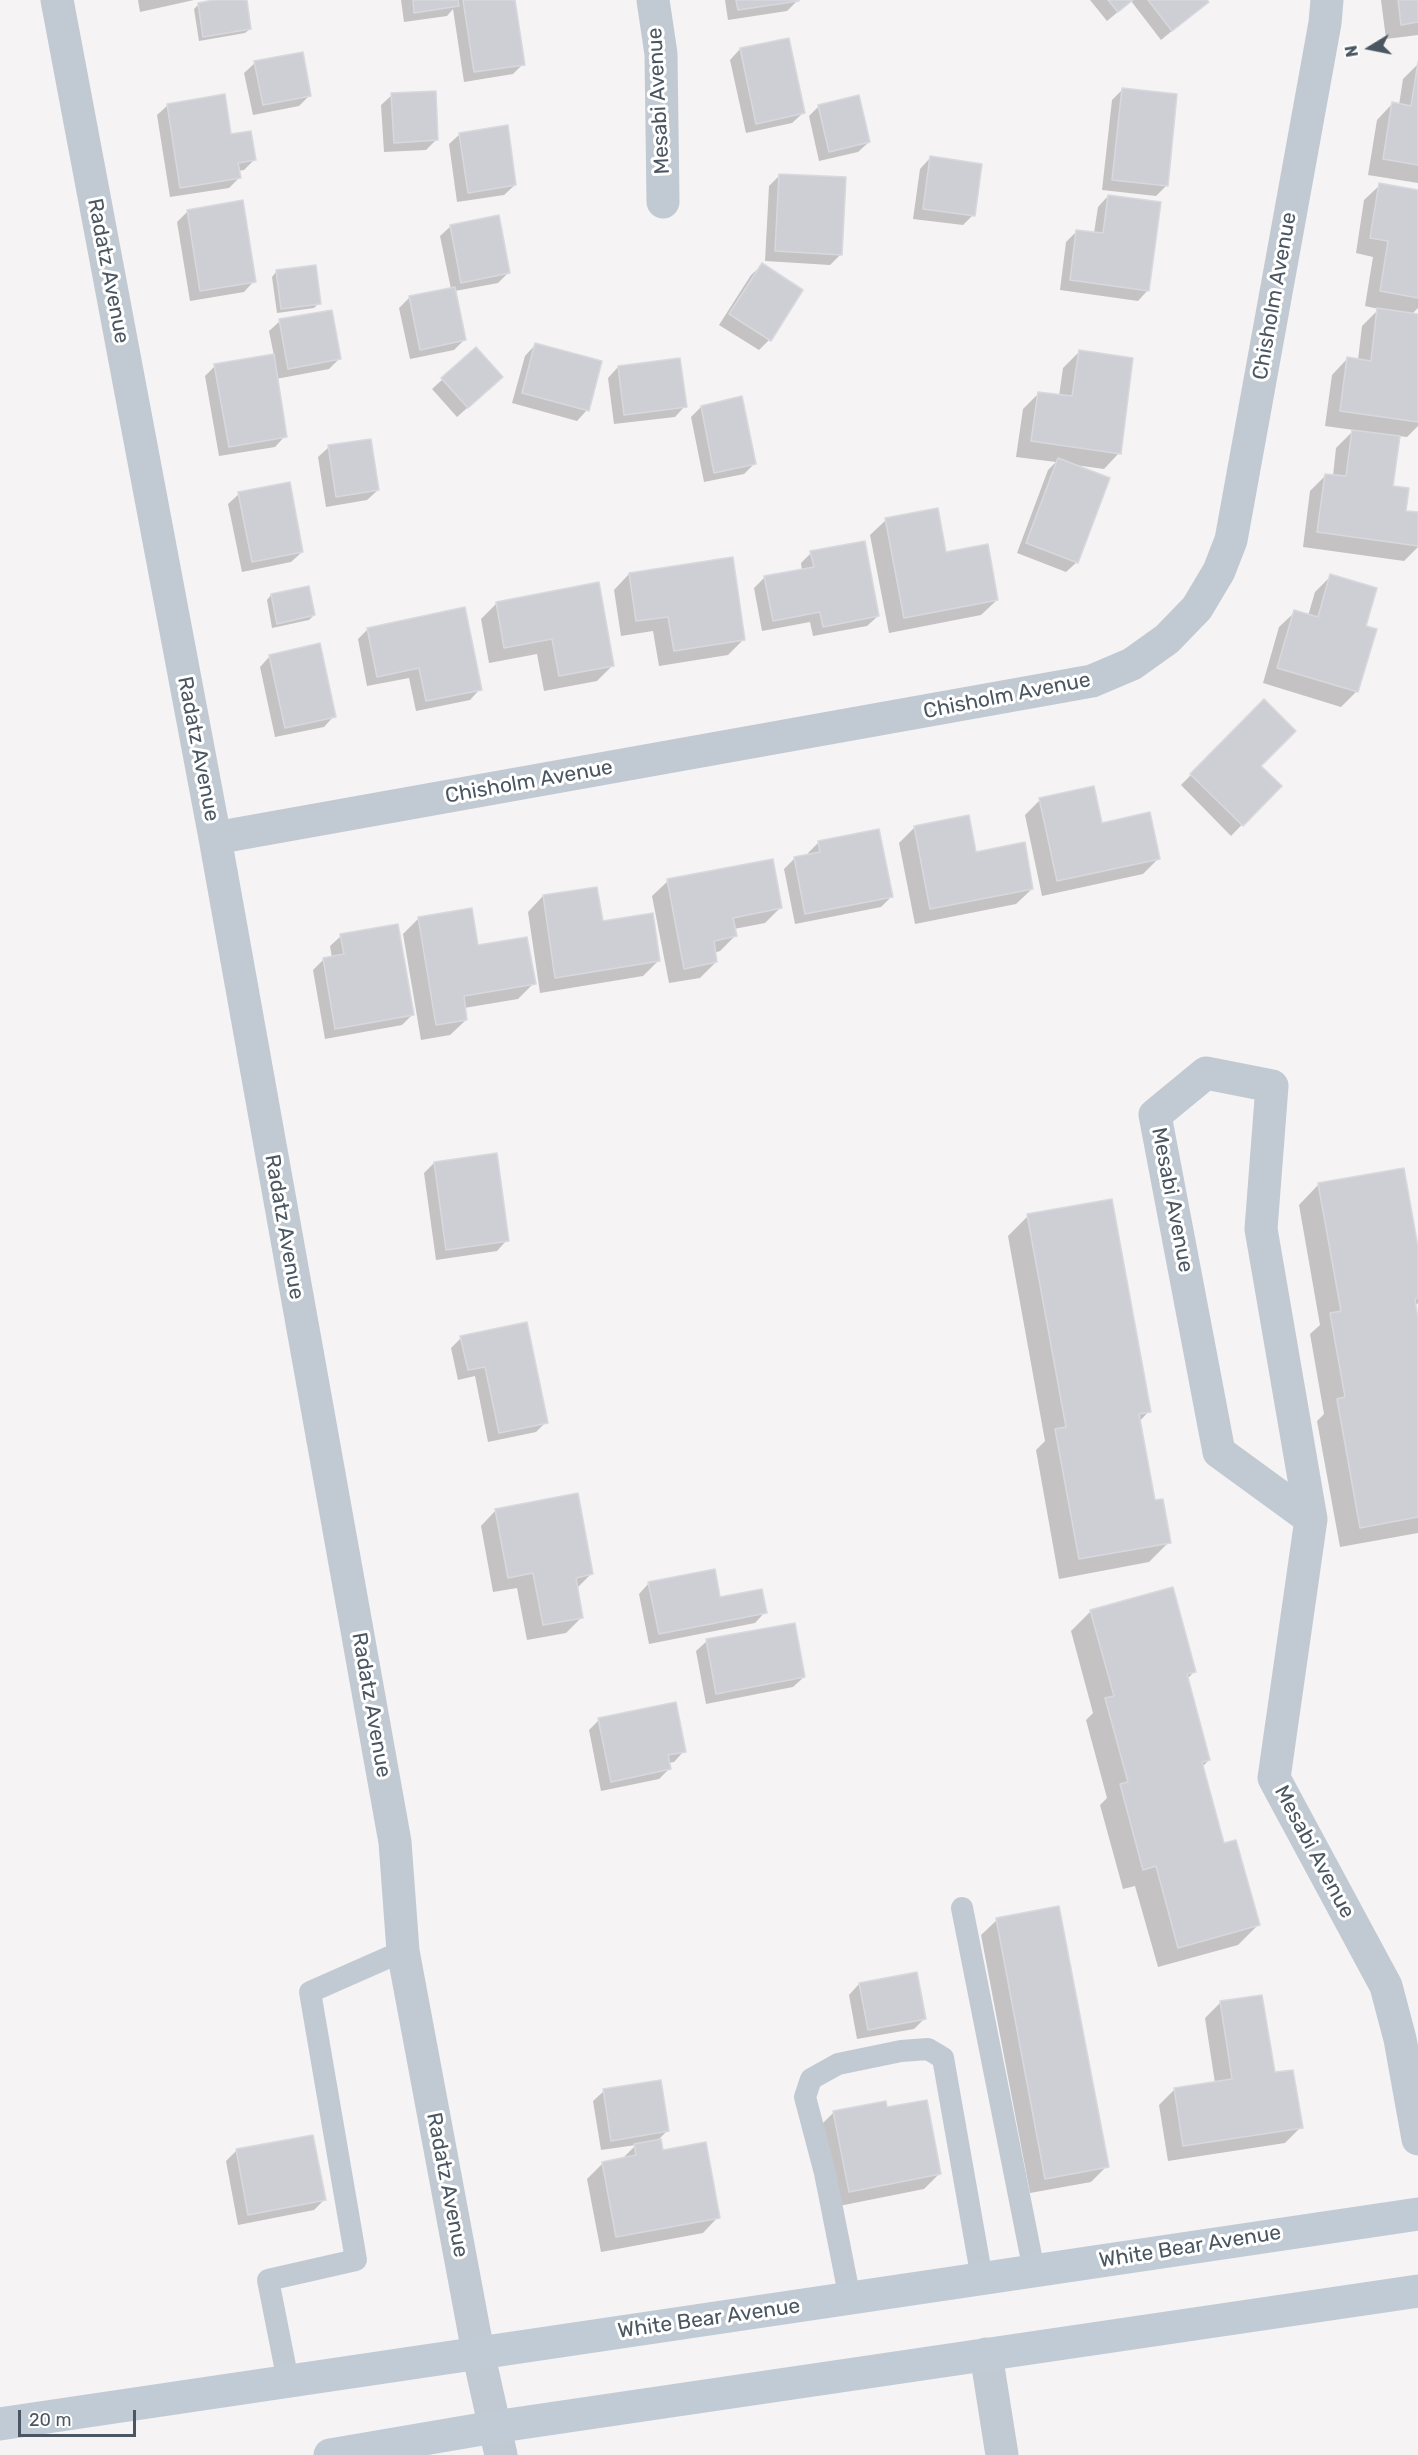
<!DOCTYPE html>
<style>
body{margin:0}
#map{position:relative;width:1418px;height:2455px;overflow:hidden;background:#f5f3f3;font-family:Rubik,sans-serif}
canvas{display:block}
.north{position:absolute;left:1340px;top:18px;width:60px;height:60px;-webkit-text-stroke:4px #fff;paint-order:stroke;rotate:260deg;font-size:16px;font-weight:700;line-height:24px;text-align:center;color:#4a5661}
.north::after{content:'';display:block;margin:auto;width:21px;height:27px;background:#4a5661;clip-path:polygon(50% 0,100% 100%,50% 72%,0 100%)}
.scale{position:absolute;left:18px;top:2410px;width:118px;height:27px;box-sizing:border-box;border:3px solid #4a5661;border-top:0;padding-left:8px;font-size:18px;line-height:21px;white-space:nowrap;color:#4a5661;-webkit-text-stroke:4px #fff;paint-order:stroke}
</style>
<div id="map">
<canvas width="1418" height="2455"></canvas>
<div class="north">N</div>
<div class="scale">20 m</div>
</div>
<script>
const ctx = document.querySelector('canvas').getContext('2d');
ctx.lineJoin = 'round';
function fill(path, color) { ctx.fillStyle = color; ctx.fill(path, 'evenodd'); }
const shape = rows => new Path2D(rows.map(r => 'M' + r).join(''));
function trace(path, color, width, dash) { ctx.strokeStyle = color; ctx.lineWidth = width; ctx.lineCap = dash ? 'butt' : 'round'; ctx.setLineDash(dash || []); ctx.stroke(path); }
function write(font, color, halo, rows, align = 'center') {
  ctx.font = font + ' Rubik,sans-serif'; ctx.lineWidth = 6; ctx.setLineDash([]); ctx.textBaseline = 'middle'; ctx.strokeStyle = halo; ctx.fillStyle = color; for (const [text, x, y, turn = 0] of rows) {
    ctx.save(); ctx.translate(x, y); ctx.rotate((+turn || 0) * Math.PI / 180); ctx.textAlign = isNaN(turn) ? turn : align; if (halo) ctx.strokeText(text, 0, 0); ctx.fillText(text, 0, 0); ctx.restore();
  }
}
fill(shape([
 [138,0,194,0,140,12],
 [222,0,245,0,250,29,245,33,199,41,194,9,199,4],
 [401,0,513,0,523,64,513,74,464,82,453,9,447,16,404,22],
 [725,0,798,0,787,11,728,20],
 [1090,0,1205,0,1207,2,1161,40,1131,1,1107,21],
 [1381,0,1418,0,1418,35,1386,39],
 [740,49,803,113,792,123,746,133,730,60],
 [255,63,309,96,299,106,253,115,244,73],
 [1418,64,1418,183,1368,175,1377,120,1392,104,1399,105,1403,79],
 [1122,90,1167,185,1156,196,1102,190,1112,100],
 [392,95,437,139,426,150,384,152,381,105],
 [168,105,230,136,255,159,244,170,238,171,239,178,229,188,170,197,157,115],
 [819,106,869,142,858,152,819,161,809,116],
 [460,134,515,185,504,195,457,202,449,144],
 [930,158,973,215,963,225,913,219,920,169],
 [780,175,840,255,830,265,765,261,769,186],
 [1380,185,1418,191,1418,308,1411,315,1418,315,1418,426,1407,437,1399,436,1392,488,1405,512,1418,514,1418,547,1404,561,1303,547,1310,491,1326,475,1333,476,1336,448,1354,430,1325,426,1332,375,1347,359,1358,360,1362,326,1379,309,1365,306,1373,257,1356,253,1364,200],
 [1108,196,1148,290,1138,301,1060,290,1066,242,1077,231,1094,233,1098,207],
 [188,211,254,281,244,292,190,301,177,222],
 [451,226,509,272,498,283,455,291,465,339,454,350,410,359,399,308,410,297,451,289,440,236],
 [762,265,769,340,759,350,719,325,751,275],
 [276,272,319,303,314,308,277,313,272,277],
 [280,321,340,358,329,369,276,379,285,436,275,447,219,456,205,376,215,366,274,356,269,331],
 [535,345,587,410,577,421,512,403,525,356],
 [1079,352,1119,453,1104,469,1075,465,1077,562,1066,572,1017,553,1048,470,1056,462,1016,457,1023,409,1038,394,1059,396,1063,368],
 [618,367,685,406,675,417,614,424,608,378],
 [443,379,491,387,457,417,432,389],
 [701,407,755,463,744,474,704,482,691,417],
 [329,447,378,490,367,500,326,507,318,457],
 [239,494,302,552,291,562,242,572,228,504],
 [886,520,945,553,997,600,981,615,889,633,870,535],
 [811,553,878,616,867,626,813,636,810,622,762,631,754,588,765,577,802,571,801,563],
 [629,574,744,639,728,655,659,666,653,631,621,636,614,590],
 [1331,576,1357,691,1341,707,1263,683,1279,627,1295,612,1308,616,1315,592],
 [271,595,314,615,309,620,272,628,267,600],
 [497,603,613,665,597,681,544,691,537,654,489,663,481,619],
 [368,629,480,689,470,700,416,711,409,678,367,686,358,639],
 [270,656,334,716,324,727,275,737,260,667],
 [1264,701,1259,766,1279,786,1231,836,1181,785],
 [1040,800,1101,825,1159,858,1143,874,1042,896,1025,815],
 [915,827,975,853,1032,889,1016,904,915,924,899,843],
 [819,842,891,897,881,907,795,924,784,869,794,859,809,856,808,853],
 [668,881,780,908,765,923,734,929,735,936,720,951,714,953,716,962,700,978,669,983,652,896],
 [543,896,658,961,643,976,540,993,528,912],
 [419,918,477,947,534,983,518,999,464,1008,466,1020,450,1035,421,1040,403,934],
 [341,936,413,1014,402,1025,325,1039,313,970,324,959,332,958,330,946],
 [434,1163,507,1240,497,1251,436,1260,424,1173],
 [1319,1184,1418,1256,1418,1303,1414,1307,1418,1327,1418,1533,1340,1547,1317,1421,1324,1414,1310,1334,1320,1325,1299,1205],
 [1028,1216,1149,1411,1139,1422,1153,1502,1169,1542,1149,1562,1059,1579,1036,1450,1045,1441,1008,1236],
 [461,1338,546,1422,536,1432,488,1442,475,1376,458,1380,451,1348],
 [496,1510,591,1574,576,1589,582,1617,566,1633,527,1640,517,1588,493,1592,481,1526],
 [649,1583,719,1598,765,1612,755,1623,649,1644,639,1594],
 [1091,1611,1194,1672,1186,1680,1209,1760,1202,1767,1223,1845,1258,1925,1238,1945,1158,1967,1135,1886,1123,1889,1100,1805,1107,1798,1086,1720,1093,1713,1071,1631],
 [707,1641,804,1677,793,1687,706,1704,696,1651],
 [599,1720,684,1751,674,1762,668,1763,669,1769,659,1779,601,1791,589,1730],
 [997,1920,1107,2166,1091,2182,1030,2193,981,1935],
 [859,1984,925,2018,914,2029,857,2039,849,1995],
 [1261,1996,1274,2074,1301,2127,1285,2143,1168,2161,1159,2105,1175,2089,1215,2083,1205,2018,1220,2003],
 [604,2091,667,2131,656,2142,662,2152,718,2217,703,2233,601,2252,587,2179,603,2163,621,2160,636,2145,601,2150,593,2101],
 [886,2109,939,2174,924,2189,834,2207,818,2128,834,2112],
 [237,2150,324,2200,314,2210,238,2225,226,2161]
]), '#0003');
const building = shape([
 [213,0,247,0,251,29,203,37,198,3,213,0],
 [413,0,458,0,459,6,414,13,413,0],
 [463,0,515,0,525,65,474,72,463,0],
 [736,0,799,0,799,1,738,10,736,0],
 [1108,0,1133,0,1118,12,1108,0],
 [1148,0,1207,0,1209,2,1172,31,1148,0],
 [1398,0,1418,0,1418,22,1401,25,1398,0],
 [789,38,805,113,756,124,740,48,789,38],
 [303,52,311,96,263,105,254,61,303,52],
 [1418,62,1418,165,1383,159,1392,102,1411,106,1418,62],
 [1122,88,1177,94,1168,186,1112,180,1122,88],
 [436,91,438,140,394,143,391,93,436,91],
 [225,94,231,134,251,131,256,160,238,163,241,178,180,188,167,104,225,94],
 [859,95,870,142,829,152,818,105,859,95],
 [508,125,516,185,468,193,459,133,508,125],
 [930,156,982,164,975,216,923,209,930,156],
 [779,174,846,177,842,255,775,251,779,174],
 [1379,183,1418,190,1418,298,1380,291,1388,241,1370,238,1379,183],
 [1108,195,1161,202,1149,291,1070,280,1076,230,1103,233,1108,195],
 [243,200,256,282,200,291,187,210,243,200],
 [499,215,510,273,461,283,450,225,499,215],
 [762,263,803,290,771,341,729,314,762,263],
 [316,265,321,304,281,309,276,270,316,265],
 [455,287,466,340,420,350,409,296,455,287],
 [1377,308,1418,314,1418,422,1340,411,1347,357,1371,361,1377,308],
 [332,310,341,359,288,369,279,319,332,310],
 [535,343,602,361,589,411,522,393,535,343],
 [476,347,503,377,468,408,441,378,476,347],
 [1079,350,1133,358,1121,454,1031,441,1038,392,1072,396,1079,350],
 [274,354,287,437,229,447,214,364,274,354],
 [680,358,687,407,624,415,618,366,680,358],
 [742,396,756,464,714,473,701,406,742,396],
 [1352,430,1400,436,1393,486,1409,488,1406,511,1418,512,1418,546,1317,532,1325,474,1346,476,1352,430],
 [371,439,379,490,336,497,328,445,371,439],
 [1058,458,1110,478,1078,563,1026,543,1058,458],
 [290,482,303,552,252,562,238,492,290,482],
 [938,508,946,552,988,544,998,600,904,618,885,518,938,508],
 [865,541,879,616,823,627,820,612,773,621,764,576,814,567,810,551,865,541],
 [733,557,745,640,674,651,668,617,636,621,629,573,733,557],
 [1330,574,1377,588,1366,626,1377,629,1358,692,1277,668,1294,610,1318,617,1330,574],
 [599,582,614,666,559,676,552,639,504,648,496,602,599,582],
 [309,586,315,615,277,624,271,594,309,586],
 [465,607,482,690,426,701,419,668,377,677,367,628,465,607],
 [320,643,336,717,285,728,269,655,320,643],
 [1264,699,1296,731,1261,766,1282,786,1243,826,1190,774,1264,699],
 [1094,786,1102,823,1150,812,1160,859,1057,881,1039,798,1094,786],
 [969,815,976,852,1025,842,1033,889,930,909,914,826,969,815],
 [879,829,893,897,805,914,794,857,820,852,818,841,879,829],
 [773,859,782,908,733,918,737,936,714,941,717,962,684,969,667,879,773,859],
 [597,887,603,921,653,913,660,961,555,978,543,895,597,887],
 [472,908,478,945,527,937,536,984,464,996,467,1020,436,1025,418,917,472,908],
 [398,924,414,1015,335,1029,323,958,344,954,340,934,398,924],
 [497,1153,509,1241,446,1250,434,1162,497,1153],
 [1404,1168,1418,1247,1418,1298,1415,1299,1418,1318,1418,1517,1360,1528,1337,1399,1345,1397,1330,1313,1341,1311,1318,1183,1404,1168],
 [1112,1199,1151,1412,1139,1414,1155,1500,1163,1499,1171,1543,1079,1559,1055,1429,1066,1427,1027,1214,1112,1199],
 [527,1322,548,1423,499,1433,485,1367,468,1370,460,1336,527,1322],
 [578,1493,593,1574,576,1578,583,1618,543,1625,533,1573,508,1578,495,1509,578,1493],
 [715,1569,720,1597,762,1589,767,1613,659,1634,648,1582,715,1569],
 [1173,1587,1196,1672,1187,1674,1210,1760,1202,1762,1224,1843,1236,1840,1260,1925,1178,1948,1156,1866,1143,1870,1120,1784,1128,1782,1105,1698,1114,1696,1090,1610,1173,1587],
 [795,1623,805,1677,716,1694,706,1639,795,1623],
 [676,1702,686,1752,668,1755,671,1769,611,1782,598,1718,676,1702],
 [1059,1906,1109,2167,1045,2179,996,1918,1059,1906],
 [917,1972,926,2019,868,2030,859,1983,917,1972],
 [1262,1995,1275,2072,1293,2070,1303,2128,1183,2146,1174,2088,1232,2079,1220,2001,1262,1995],
 [661,2080,669,2131,611,2141,603,2089,661,2080],
 [927,2100,941,2174,849,2192,833,2111,886,2101,887,2107,927,2100],
 [313,2135,326,2200,248,2215,236,2149,313,2135],
 [661,2139,663,2150,706,2142,720,2218,616,2237,602,2162,636,2155,634,2144,661,2139]
]);
fill(building, '#cdcfd5');
trace(building, '#d7d9de', 1.5);
trace(shape([
 [962,1908,1034,2271],
 [850,2299,825,2173,805,2097,811,2079,838,2064,901,2051,928,2049,943,2058,982,2279],
 [288,2381,268,2280,356,2260,310,1992,403,1951]
]), '#c1cad2', 22);
trace(shape([
 [57,0,215,838,395,1842,403,1951,478,2352,501,2455],
 [653,0,661,54,663,202],
 [215,838,1092,681,1132,664,1167,639,1197,608,1219,571,1231,540,1325,23,1327,0],
 [1311,1519,1219,1452,1155,1115,1206,1073,1272,1086,1261,1229,1311,1519,1274,1778,1386,1986,1400,2039,1418,2139],
 [986,2354,1002,2455]
]), '#c1cad2', 33);
trace(shape([
 [0,2424,1418,2214],
 [330,2455,494,2427,1418,2291]
]), '#c1cbd6', 33);
write('21px', '#4a5661', '#fff', [
 ["Mesabi Avenue",659,101,-93],
 ["Radatz Avenue",108,271,79],
 ["Chisholm Avenue",1275,296,-80],
 ["Chisholm Avenue",1007,696,-11],
 ["Radatz Avenue",198,749,79],
 ["Chisholm Avenue",529,782,-10],
 ["Mesabi Avenue",1172,1200,79],
 ["Radatz Avenue",284,1227,80],
 ["Radatz Avenue",371,1705,80],
 ["Mesabi Avenue",1314,1852,62],
 ["Radatz Avenue",447,2185,79],
 ["White Bear Avenue",1190,2247,-9],
 ["White Bear Avenue",709,2319,-8]
]);
</script>
